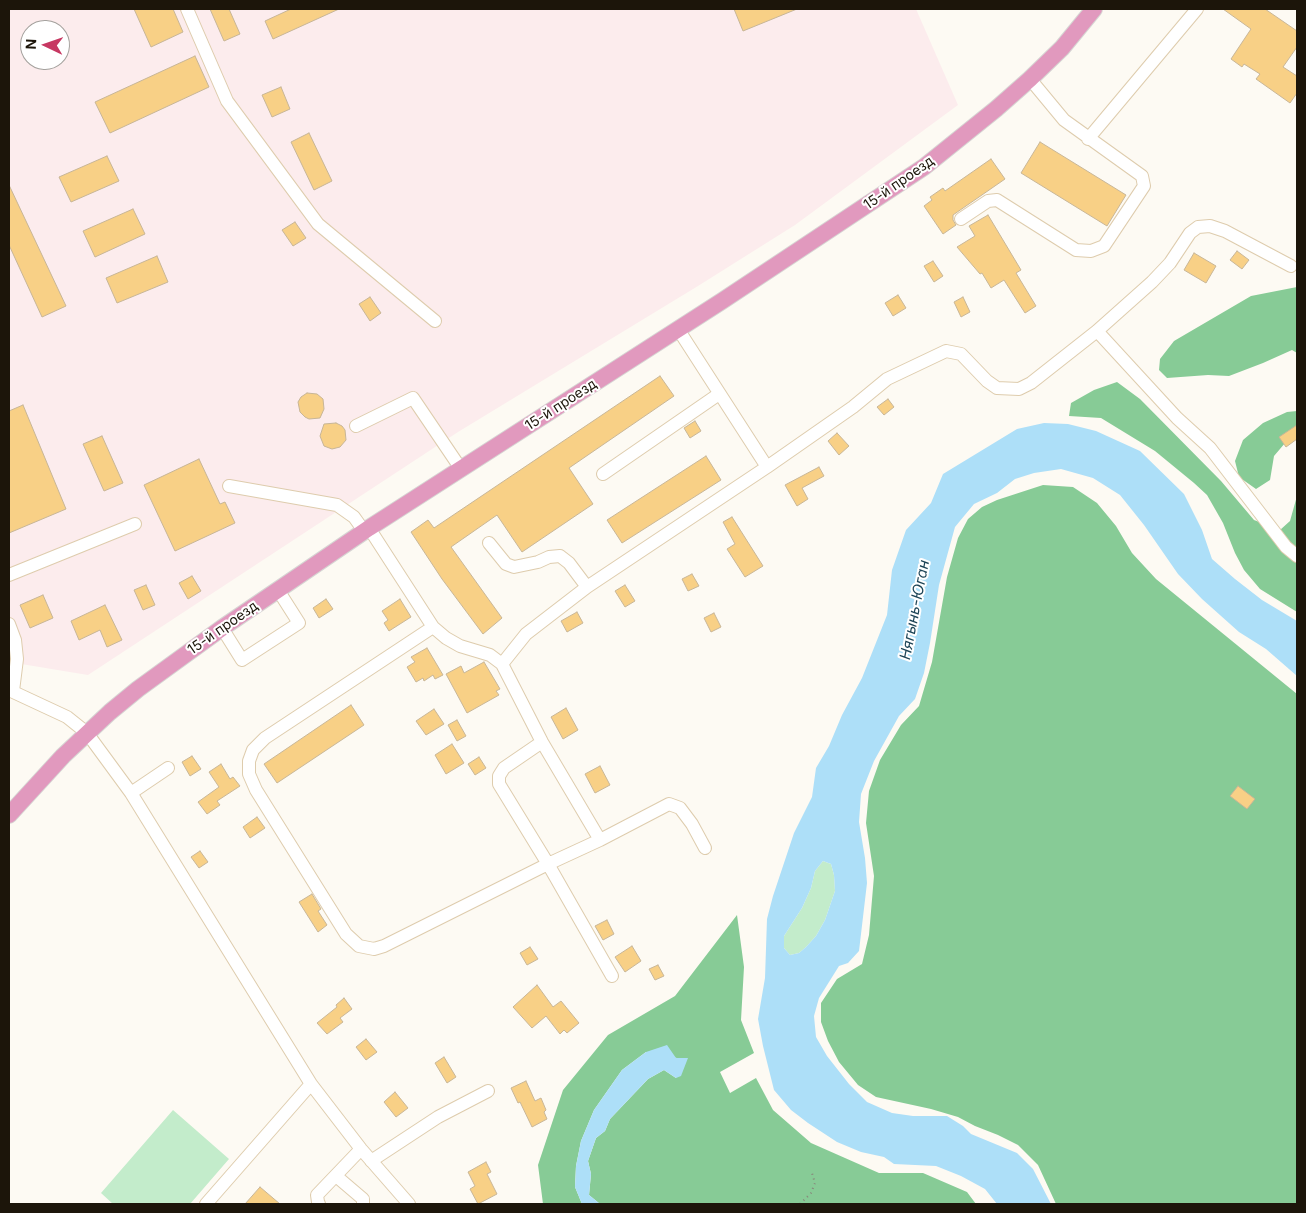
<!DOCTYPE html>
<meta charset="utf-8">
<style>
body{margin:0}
#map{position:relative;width:1306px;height:1213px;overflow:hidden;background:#fdfaf3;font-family:Inter,sans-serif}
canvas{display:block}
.frame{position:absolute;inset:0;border:10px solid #1c150a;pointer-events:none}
.north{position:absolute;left:20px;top:20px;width:50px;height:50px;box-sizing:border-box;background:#fff;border:1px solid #a4a19d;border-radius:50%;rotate:273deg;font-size:14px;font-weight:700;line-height:20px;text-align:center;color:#1c150a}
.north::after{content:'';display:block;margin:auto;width:18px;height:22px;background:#c73862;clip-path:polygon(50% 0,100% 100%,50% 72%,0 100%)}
</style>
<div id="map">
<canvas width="1306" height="1213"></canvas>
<div class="frame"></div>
<div class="north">N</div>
</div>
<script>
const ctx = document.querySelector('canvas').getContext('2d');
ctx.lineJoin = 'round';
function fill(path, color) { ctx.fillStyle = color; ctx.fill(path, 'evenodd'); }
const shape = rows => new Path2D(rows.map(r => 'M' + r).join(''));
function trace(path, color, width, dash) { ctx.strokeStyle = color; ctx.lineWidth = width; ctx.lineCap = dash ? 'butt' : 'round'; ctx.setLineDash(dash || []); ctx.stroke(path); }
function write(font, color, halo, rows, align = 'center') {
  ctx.font = font + ' Inter,sans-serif'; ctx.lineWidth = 4; ctx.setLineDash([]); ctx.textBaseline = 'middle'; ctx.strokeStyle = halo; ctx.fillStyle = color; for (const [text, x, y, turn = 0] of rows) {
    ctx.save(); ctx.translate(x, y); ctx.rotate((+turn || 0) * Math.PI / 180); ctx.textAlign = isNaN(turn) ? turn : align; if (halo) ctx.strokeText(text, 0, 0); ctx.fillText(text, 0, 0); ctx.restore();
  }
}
fill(shape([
 [9,9,916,9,958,105,795,225,698,286,458,432,88,675,9,662],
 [30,30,60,30,60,60,30,60]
]), '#fceced');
fill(shape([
 [823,861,831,864,834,875,835,891,825,920,816,936,806,947,799,953,790,955,784,948,784,936,802,908,811,888,815,871],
 [173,1110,229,1159,190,1204,113,1204,101,1193]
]), '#c3eccb');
fill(shape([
 [1297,287,1297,353,1292,350,1263,363,1229,376,1208,375,1167,378,1159,370,1160,359,1174,341,1251,296],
 [1117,382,1140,399,1221,481,1254,520,1280,530,1290,521,1297,496,1297,612,1260,589,1244,570,1235,553,1223,523,1207,495,1194,483,1155,451,1101,418,1069,416,1071,403,1094,390],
 [1297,411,1297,429,1274,456,1270,480,1256,489,1239,477,1235,461,1243,440,1263,423,1287,412],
 [1043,485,1073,487,1097,503,1116,526,1132,553,1156,579,1297,694,1297,1204,1056,1204,1038,1165,1018,1145,998,1135,975,1126,958,1117,931,1109,876,1097,858,1085,839,1062,828,1041,821,1022,821,1003,837,979,862,964,869,935,874,876,866,823,869,791,880,760,901,725,919,706,932,662,947,577,958,538,968,519,982,507,997,500],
 [737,915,744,967,741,1020,754,1053,720,1072,730,1093,756,1078,773,1110,811,1143,879,1173,923,1173,967,1192,976,1204,600,1204,589,1195,591,1174,588,1161,596,1138,605,1131,610,1119,648,1079,664,1070,676,1078,682,1059,646,1052,622,1070,594,1110,581,1141,576,1166,575,1187,582,1204,543,1204,538,1165,563,1090,608,1035,675,996]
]), '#87cb96');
fill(shape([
 [1044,423,1068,424,1096,431,1140,451,1184,494,1202,530,1212,559,1235,579,1262,600,1297,621,1297,676,1266,649,1239,632,1202,599,1178,574,1144,525,1120,495,1093,478,1061,469,1034,473,1015,479,997,493,974,504,955,527,939,585,930,643,924,673,915,699,899,716,874,761,861,794,859,822,865,858,867,883,859,951,848,963,839,966,819,998,814,1016,816,1037,827,1056,849,1084,867,1102,892,1113,913,1116,947,1116,963,1126,971,1134,1017,1153,1033,1169,1051,1204,997,1204,985,1189,961,1176,936,1166,894,1164,884,1157,861,1152,837,1142,808,1123,791,1110,774,1090,763,1046,758,1019,765,978,767,919,773,896,794,833,812,797,816,768,829,746,842,715,862,678,887,615,892,570,906,530,931,503,943,474,1017,429],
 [823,861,831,864,834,875,835,891,825,920,816,936,806,947,799,953,790,955,784,948,784,936,802,908,811,888,815,871],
 [667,1045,676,1058,688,1058,681,1076,676,1078,664,1070,648,1079,610,1119,605,1131,596,1138,588,1161,591,1174,589,1195,600,1204,582,1204,575,1187,576,1166,581,1141,594,1110,622,1070,646,1052]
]), '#addff8');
const building = shape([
 [134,9,173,9,183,32,151,47,134,9],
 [210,9,229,9,240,34,224,41,210,9],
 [291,9,339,9,273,39,265,21,291,9],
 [734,9,797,9,743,31,734,9],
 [1223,9,1265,9,1297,31,1297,47,1283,67,1297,76,1297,93,1290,103,1256,79,1260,74,1244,64,1242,67,1231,59,1251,29,1223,9],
 [195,56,209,87,110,133,95,102,195,56],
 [281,87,290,109,272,117,262,95,281,87],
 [309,133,332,181,314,190,291,142,309,133],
 [1040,142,1126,195,1107,226,1021,173,1040,142],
 [107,156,119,181,71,202,59,177,107,156],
 [991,159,1005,179,953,215,953,220,956,225,943,234,924,206,932,200,930,197,943,188,945,191,991,159],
 [9,185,66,306,42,317,9,245,9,185],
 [133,209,145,234,95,257,83,231,133,209],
 [988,215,1021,270,1016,273,1036,306,1025,313,1004,280,991,288,982,273,980,274,957,247,975,236,969,226,988,215],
 [295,222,306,238,293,246,282,230,295,222],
 [1237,251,1249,260,1242,269,1230,260,1237,251],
 [1194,253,1216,266,1206,283,1184,270,1194,253],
 [157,256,168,282,117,303,106,278,157,256],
 [933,261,943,276,934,282,924,266,933,261],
 [898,295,906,308,893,316,885,303,898,295],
 [370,297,381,313,370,321,359,304,370,297],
 [963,297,970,312,961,317,954,302,963,297],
 [660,376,674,396,569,468,593,504,522,552,497,515,451,547,502,618,483,634,442,579,411,532,428,520,434,528,660,376],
 [307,393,317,394,323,399,324,409,320,418,309,419,305,417,300,412,298,402,301,397,307,393],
 [888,399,894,407,884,415,877,407,888,399],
 [23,405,66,509,9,533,9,411,23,405],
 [695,421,701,431,690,438,684,428,695,421],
 [336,423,342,426,345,430,346,440,340,447,332,449,324,446,320,436,324,424,336,423],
 [1297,425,1297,439,1286,447,1279,437,1297,425],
 [837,433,849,446,839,455,828,441,837,433],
 [102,436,123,483,104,491,83,444,102,436],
 [706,456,721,480,622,543,607,520,706,456],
 [199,459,220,504,225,502,235,523,175,551,144,485,199,459],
 [819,467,824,476,802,488,808,499,797,506,785,485,819,467],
 [732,517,763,566,745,577,727,549,735,544,723,522,732,517],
 [692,574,699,586,688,591,682,579,692,574],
 [192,576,201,591,188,599,179,583,192,576],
 [146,585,155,605,143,610,134,590,146,585],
 [625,585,635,601,625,607,615,591,625,585],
 [43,595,53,618,30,628,20,605,43,595],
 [326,599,333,609,319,618,313,608,326,599],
 [400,599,411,617,389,631,384,623,388,620,382,611,400,599],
 [105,605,122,640,107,647,100,630,79,640,71,621,105,605],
 [577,612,583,623,567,632,561,621,577,612],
 [714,613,721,627,711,632,704,618,714,613],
 [427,648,443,675,435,679,433,675,424,681,423,678,416,682,407,667,415,662,411,657,427,648],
 [484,662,500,689,496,691,499,695,467,713,446,674,461,666,464,673,484,662],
 [351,705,364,725,277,783,264,764,351,705],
 [566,708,578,730,563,739,551,717,566,708],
 [434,709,444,724,426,735,416,721,434,709],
 [457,720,466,736,457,741,448,725,457,720],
 [452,744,464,763,446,774,435,755,452,744],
 [192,756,201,769,190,776,182,762,192,756],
 [479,757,486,768,475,775,468,764,479,757],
 [221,764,230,779,233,777,240,786,217,801,220,805,207,814,198,802,219,787,209,772,221,764],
 [600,766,610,785,595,793,585,774,600,766],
 [1238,786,1255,799,1247,809,1230,796,1238,786],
 [257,817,265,828,250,838,243,827,257,817],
 [200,851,208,862,199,868,191,857,200,851],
 [312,894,321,909,318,911,327,925,318,932,299,902,312,894],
 [607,920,614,934,603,940,595,926,607,920],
 [632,946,641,961,625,972,615,957,632,946],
 [530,947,538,959,527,965,520,953,530,947],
 [658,965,664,976,655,980,649,969,658,965],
 [537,985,553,1007,561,1001,579,1023,567,1033,564,1030,560,1034,546,1016,532,1028,513,1007,537,985],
 [344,998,352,1009,340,1018,343,1022,327,1034,317,1023,337,1007,336,1005,344,998],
 [366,1039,377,1052,366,1060,356,1047,366,1039],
 [444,1057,456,1077,447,1083,435,1063,444,1057],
 [526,1081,535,1101,541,1098,546,1110,544,1112,547,1119,532,1127,520,1102,518,1103,511,1088,526,1081],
 [395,1092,408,1108,396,1117,384,1102,395,1092],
 [486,1162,491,1172,487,1174,497,1194,478,1204,470,1189,475,1186,468,1172,486,1162],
 [260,1187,280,1204,245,1204,260,1187]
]);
fill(building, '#f8d086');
trace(building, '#c8b697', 1);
const minor = shape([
 [187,9,227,101,318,224,435,321],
 [1088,139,1197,9],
 [961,219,988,201,997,200,1076,250,1091,251,1104,246,1144,186,1142,176,1064,120,1030,79],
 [1097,331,1177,418,1210,448,1286,547,1297,556],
 [356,426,413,398,461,469],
 [767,467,853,407,887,379,946,351,961,354,987,381,997,388,1019,389,1031,383,1097,331,1152,282,1170,263,1190,233,1198,227,1210,226,1225,231,1291,266],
 [603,474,719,394],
 [229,486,337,505,354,517,364,531],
 [369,528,433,627,265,738,253,750,249,761,249,774,256,790,346,934,359,946,374,949,384,946,548,864,600,840,542,742,502,664,526,634,587,587,767,467,678,329],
 [489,543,506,564,514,567,538,562,549,557,560,556,569,563,587,587],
 [9,575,135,524],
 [9,624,15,640,17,659,13,691],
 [433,627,446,638,460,646,490,655,502,664],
 [222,628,242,660,299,623,278,590],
 [9,690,67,717,87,733,131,793,311,1084,361,1149,409,1204],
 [542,742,504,768,499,776,499,784,548,864,612,976],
 [131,793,168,768],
 [600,840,669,804,680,808,692,824,705,848],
 [371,1161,438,1117,488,1091],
 [336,1176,363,1199,363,1204],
 [206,1204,311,1084],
 [319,1204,318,1202,317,1195,361,1149]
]);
const major = shape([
 [9,815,63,756,110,712,138,689,222,628,369,528,722,301,924,167,996,109,1030,79,1062,48,1094,9]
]);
trace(minor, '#deccad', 14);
trace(major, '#d6d5d3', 18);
trace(shape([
 [800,1204,811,1193,815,1183,812,1173]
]), '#88837a', 2, [1, 4]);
trace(minor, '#fff', 12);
trace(major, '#e199be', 16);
write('14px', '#1c150a', '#fff', [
 ["15-й проезд",899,183,-35],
 ["15-й проезд",561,405,-33],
 ["15-й проезд",223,628,-35]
]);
write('italic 15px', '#1e4557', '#fff', [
 ["Нягынь-Юган",915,610,-79]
]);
</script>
